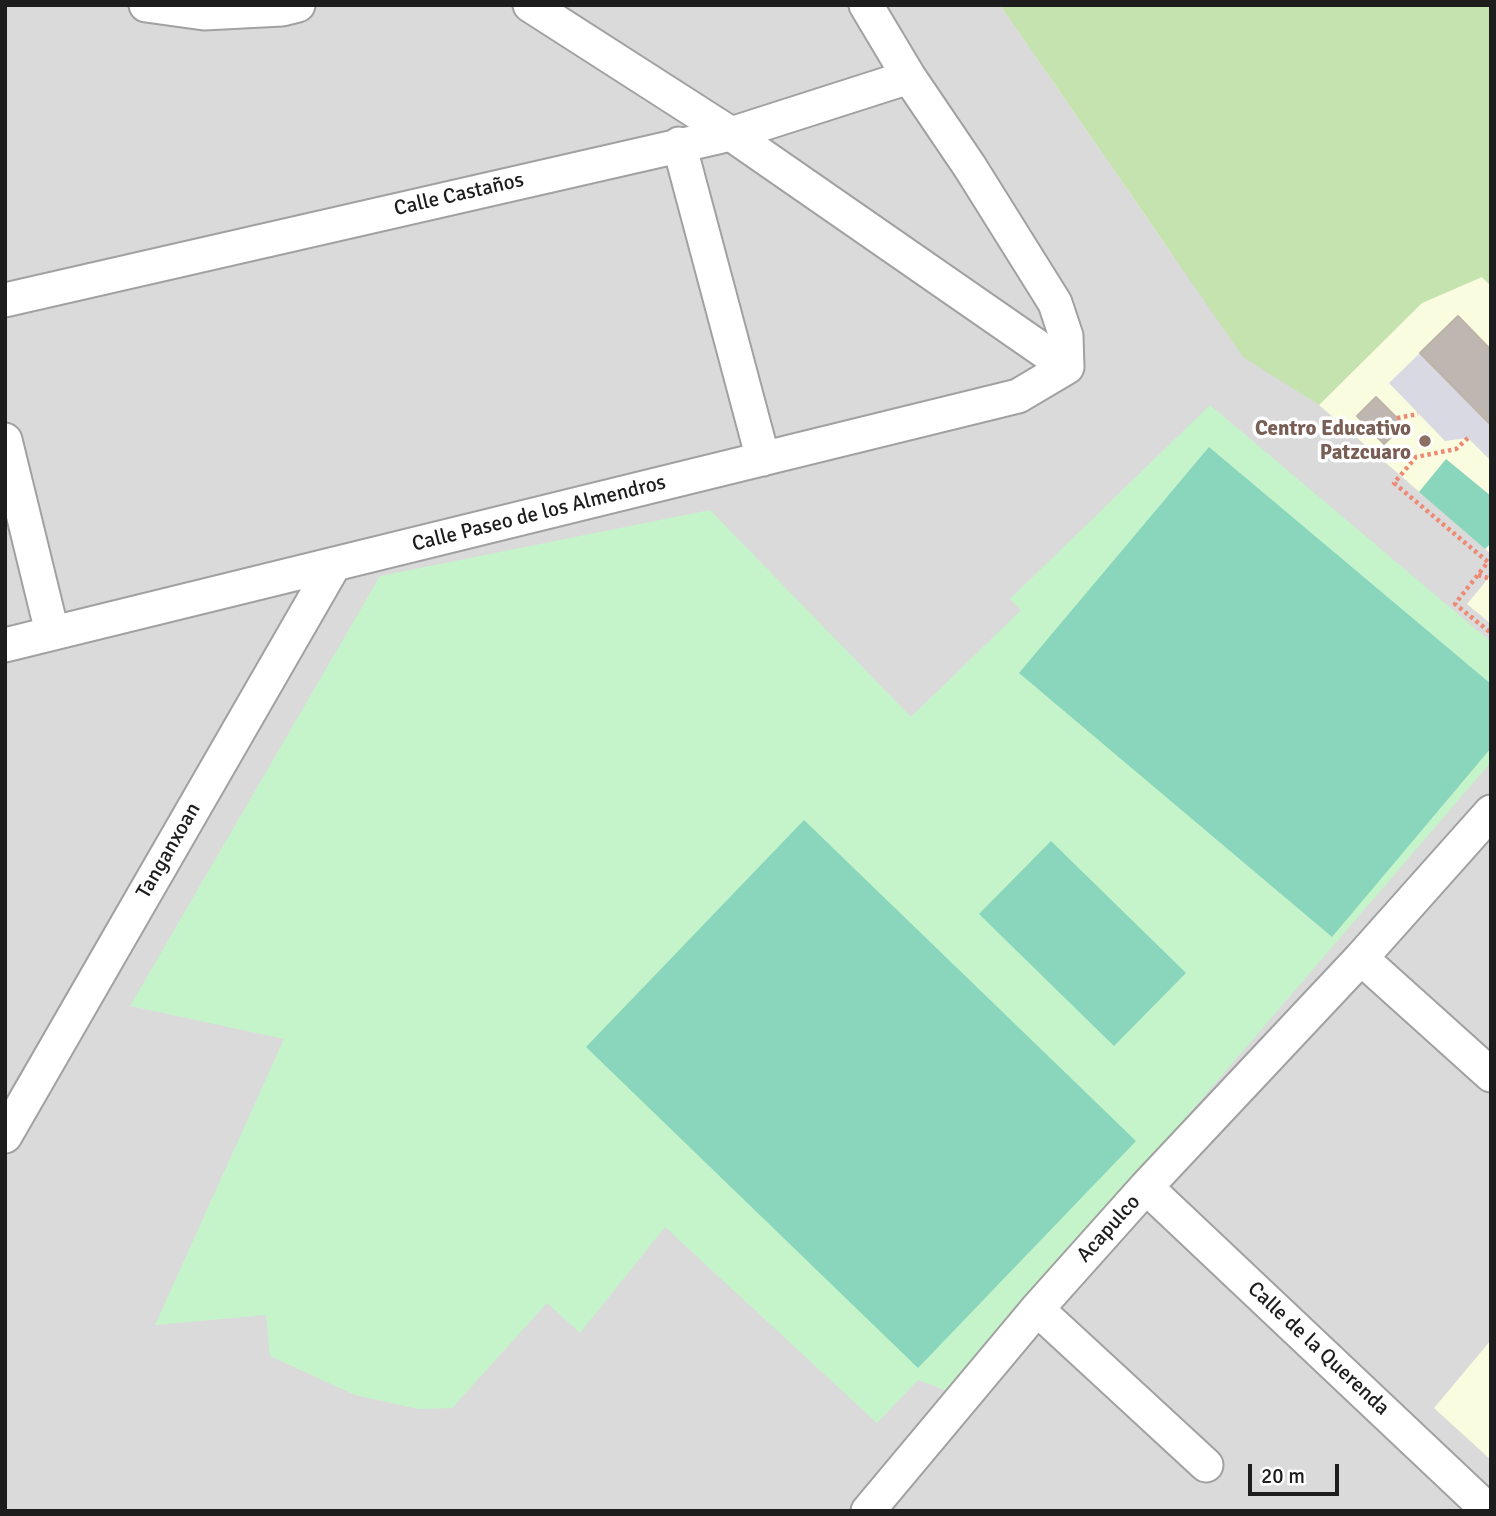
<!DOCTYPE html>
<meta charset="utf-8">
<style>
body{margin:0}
#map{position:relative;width:1496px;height:1516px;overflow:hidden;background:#edebe4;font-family:Signika,sans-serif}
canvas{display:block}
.frame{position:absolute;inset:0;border:7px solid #1d1d1d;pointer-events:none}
.scale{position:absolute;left:1248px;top:1464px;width:91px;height:32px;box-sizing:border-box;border:4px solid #1d1d1d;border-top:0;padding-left:9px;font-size:21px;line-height:24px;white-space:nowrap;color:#1d1d1d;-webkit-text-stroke:5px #fff;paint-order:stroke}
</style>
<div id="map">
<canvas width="1496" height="1516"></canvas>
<div class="frame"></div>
<div class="scale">20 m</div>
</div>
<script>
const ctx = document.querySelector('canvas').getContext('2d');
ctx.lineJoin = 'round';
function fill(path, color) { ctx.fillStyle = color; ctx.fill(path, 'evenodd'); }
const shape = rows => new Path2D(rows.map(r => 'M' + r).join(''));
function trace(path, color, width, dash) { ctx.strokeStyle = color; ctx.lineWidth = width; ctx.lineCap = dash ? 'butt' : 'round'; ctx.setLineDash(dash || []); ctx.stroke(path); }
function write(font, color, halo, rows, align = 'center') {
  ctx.font = font + ' Signika,sans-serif'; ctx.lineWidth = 7; ctx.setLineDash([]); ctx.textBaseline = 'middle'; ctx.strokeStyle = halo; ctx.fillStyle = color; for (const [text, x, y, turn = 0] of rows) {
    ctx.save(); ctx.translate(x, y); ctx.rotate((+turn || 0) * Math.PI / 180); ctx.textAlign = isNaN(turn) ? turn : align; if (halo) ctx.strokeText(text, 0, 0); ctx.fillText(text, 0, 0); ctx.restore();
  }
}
fill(shape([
 [5,5,1000,5,1173,256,1293,388,1319,405,1491,286,1491,1511,5,1511]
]), '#dbdada');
fill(shape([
 [1482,277,1491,286,1491,554,1319,405,1422,303],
 [1491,575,1491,624,1467,604],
 [1491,1340,1491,1460,1434,1408]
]), '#fafcdf');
fill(shape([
 [1000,5,1491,5,1491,286,1482,277,1422,303,1319,405,1243,357]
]), '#c5e3ae');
fill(shape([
 [1210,405,1491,642,1491,762,950,1392,918,1380,877,1423,665,1227,580,1333,547,1303,452,1408,418,1409,355,1395,270,1356,266,1315,155,1325,284,1039,130,1006,380,576,710,510,911,717,1021,610,1010,599]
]), '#c5f4cb');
fill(shape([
 [1209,447,1491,684,1491,748,1332,937,1019,673],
 [1446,459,1491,496,1491,543,1485,549,1419,492],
 [804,820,1136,1141,918,1368,586,1047],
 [1051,841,1186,973,1114,1046,979,914]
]), '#89d6bd');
fill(shape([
 [1420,353,1491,425,1491,461,1468,438,1445,441,1389,383]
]), '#d9d9e3');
const building = shape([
 [1458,316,1491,350,1491,425,1420,353,1458,316],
 [1376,397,1404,425,1384,444,1357,416,1376,397]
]);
fill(building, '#beb7b1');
trace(building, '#beb3a8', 2);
const street = shape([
 [146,5,204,13,282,9,298,5],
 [530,5,731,134,1067,367],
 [866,5,909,77,970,167,1055,303,1066,336,1067,367],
 [679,144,763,459],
 [5,300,731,134,909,77],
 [5,440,52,632],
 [5,645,1018,396,1067,367],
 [1361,958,1491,1075],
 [5,1136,334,565],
 [1146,1187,1489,1511],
 [1037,1309,1206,1465],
 [868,1511,1037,1309,1146,1187,1361,958,1491,812]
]);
trace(street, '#a1a1a1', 37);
trace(shape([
 [1397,418,1418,414],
 [1468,438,1456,449,1416,457,1394,483,1488,562,1455,604,1491,633],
 [1478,575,1488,578]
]), '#ed8a76', 4.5, [3.5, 3.5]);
trace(street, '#fff', 33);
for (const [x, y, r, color] of [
 [1425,441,7,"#8d6e63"]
]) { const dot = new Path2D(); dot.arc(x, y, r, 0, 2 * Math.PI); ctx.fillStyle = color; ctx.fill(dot); trace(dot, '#fff', 2.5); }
write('21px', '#1d1d1d', '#fff', [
 ["Calle Castaños",459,195,-13],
 ["Calle Paseo de los Almendros",539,514,-14],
 ["Tanganxoan",169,851,-60],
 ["Acapulco",1109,1229,-48],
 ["Calle de la Querenda",1318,1349,43]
]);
write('bold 21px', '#785e54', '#fff', [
 ["Centro Educativo",1411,429],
 ["Patzcuaro",1411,453]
], 'right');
</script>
